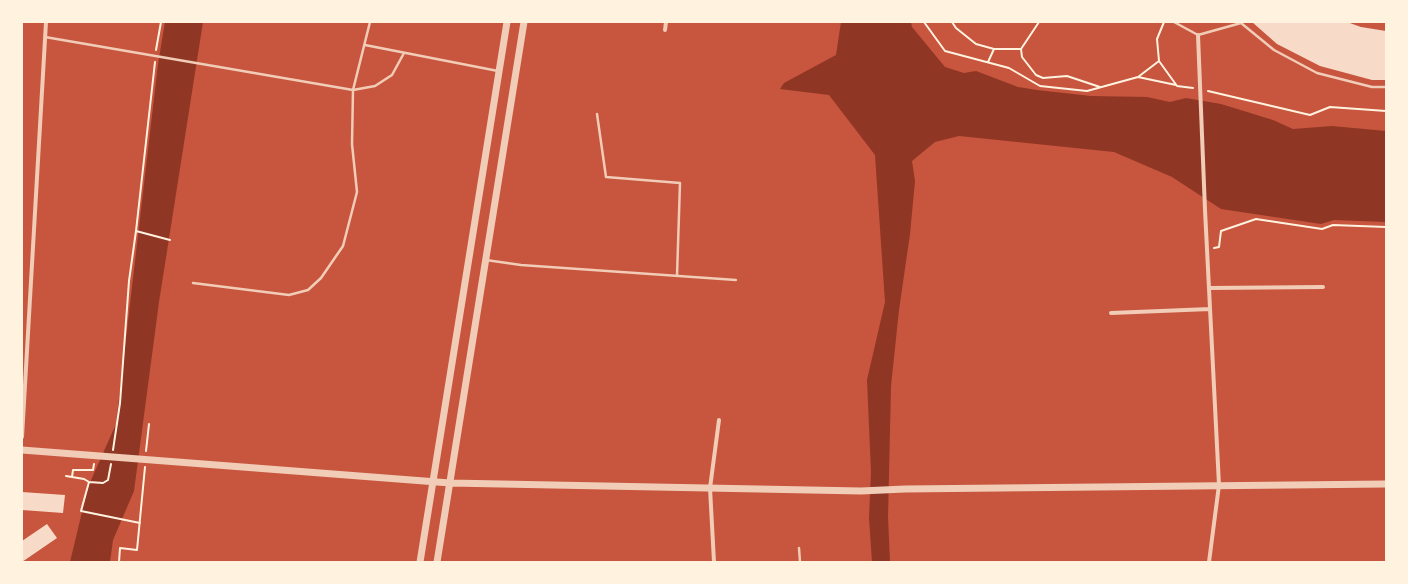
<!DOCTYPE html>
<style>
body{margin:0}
#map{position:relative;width:1408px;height:584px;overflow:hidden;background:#c8553d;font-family:"Varela Round",sans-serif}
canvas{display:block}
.frame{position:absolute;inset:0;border:23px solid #fff3e0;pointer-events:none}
</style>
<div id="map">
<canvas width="1408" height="584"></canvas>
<div class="frame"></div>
</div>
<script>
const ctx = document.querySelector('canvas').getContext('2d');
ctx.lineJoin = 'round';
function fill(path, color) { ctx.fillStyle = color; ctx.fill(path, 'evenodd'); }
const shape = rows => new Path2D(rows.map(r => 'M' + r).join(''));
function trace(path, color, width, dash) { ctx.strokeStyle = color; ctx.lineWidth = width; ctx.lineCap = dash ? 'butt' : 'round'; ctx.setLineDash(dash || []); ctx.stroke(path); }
fill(shape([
 [165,22,203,22,159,302,134,491,113,540,110,562,70,562,88,487,116,424,158,64],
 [841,22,911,22,912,27,945,67,964,73,976,71,1018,87,1037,90,1091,96,1147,97,1170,102,1186,98,1221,104,1273,120,1293,129,1332,126,1386,131,1386,222,1334,220,1321,224,1221,209,1172,177,1114,152,959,136,935,142,912,161,915,181,910,234,899,310,891,386,888,517,890,562,872,562,869,518,871,472,867,380,885,302,875,155,829,95,780,89,784,83,836,55]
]), '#8f3625');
fill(shape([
 [1252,22,1347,22,1361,27,1386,31,1386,80,1372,80,1320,66,1277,44],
 [22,492,65,495,63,513,22,510],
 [47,524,57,538,22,562,22,541]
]), '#f7dbc8');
trace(shape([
 [924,22,945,51,1009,68,1040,86,1087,91,1138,77,1176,85],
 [952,22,956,28,976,44,994,49,1021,49],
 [1039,22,1021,49,1022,57,1036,75,1043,78,1067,76,1100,87],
 [1164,22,1157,39,1159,61,1177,86,1193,88],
 [156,50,161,22],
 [988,62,994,49],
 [1138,77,1159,61],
 [1208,91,1310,115,1330,107,1386,111],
 [136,231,170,240],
 [1214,248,1219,247,1221,231,1256,219,1322,229,1333,225,1386,227],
 [113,450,120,403,129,281,136,231,155,62],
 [146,451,149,424],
 [66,476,84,479,89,482,81,511,140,523],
 [72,477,73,470,93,470,94,464],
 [89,482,103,483,108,480,111,464],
 [119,562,120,548,137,550,145,467]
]), '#fff3e0', 2);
trace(shape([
 [1174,22,1198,35,1241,23,1274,50,1317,73,1372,87,1386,87],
 [45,37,353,90,375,86,392,75,404,53],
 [365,45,498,71],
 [597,114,606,177,680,183,677,276],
 [486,260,521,265,736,280],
 [193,283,289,295,308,290,321,278,343,246,357,192,352,144,353,90,370,22],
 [799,548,800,562]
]), '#f1ccb7', 2.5);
trace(shape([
 [665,30,666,22],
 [1198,35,1205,210,1219,485,1209,562],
 [1209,288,1323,287],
 [1111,313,1210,309],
 [22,437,46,22],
 [714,562,710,488,719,420]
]), '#f1ccb7', 4);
trace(shape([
 [22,450,450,483,861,491,905,489,1386,484],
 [420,562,507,22],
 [437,562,524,22]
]), '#f1ccb7', 7);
</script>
